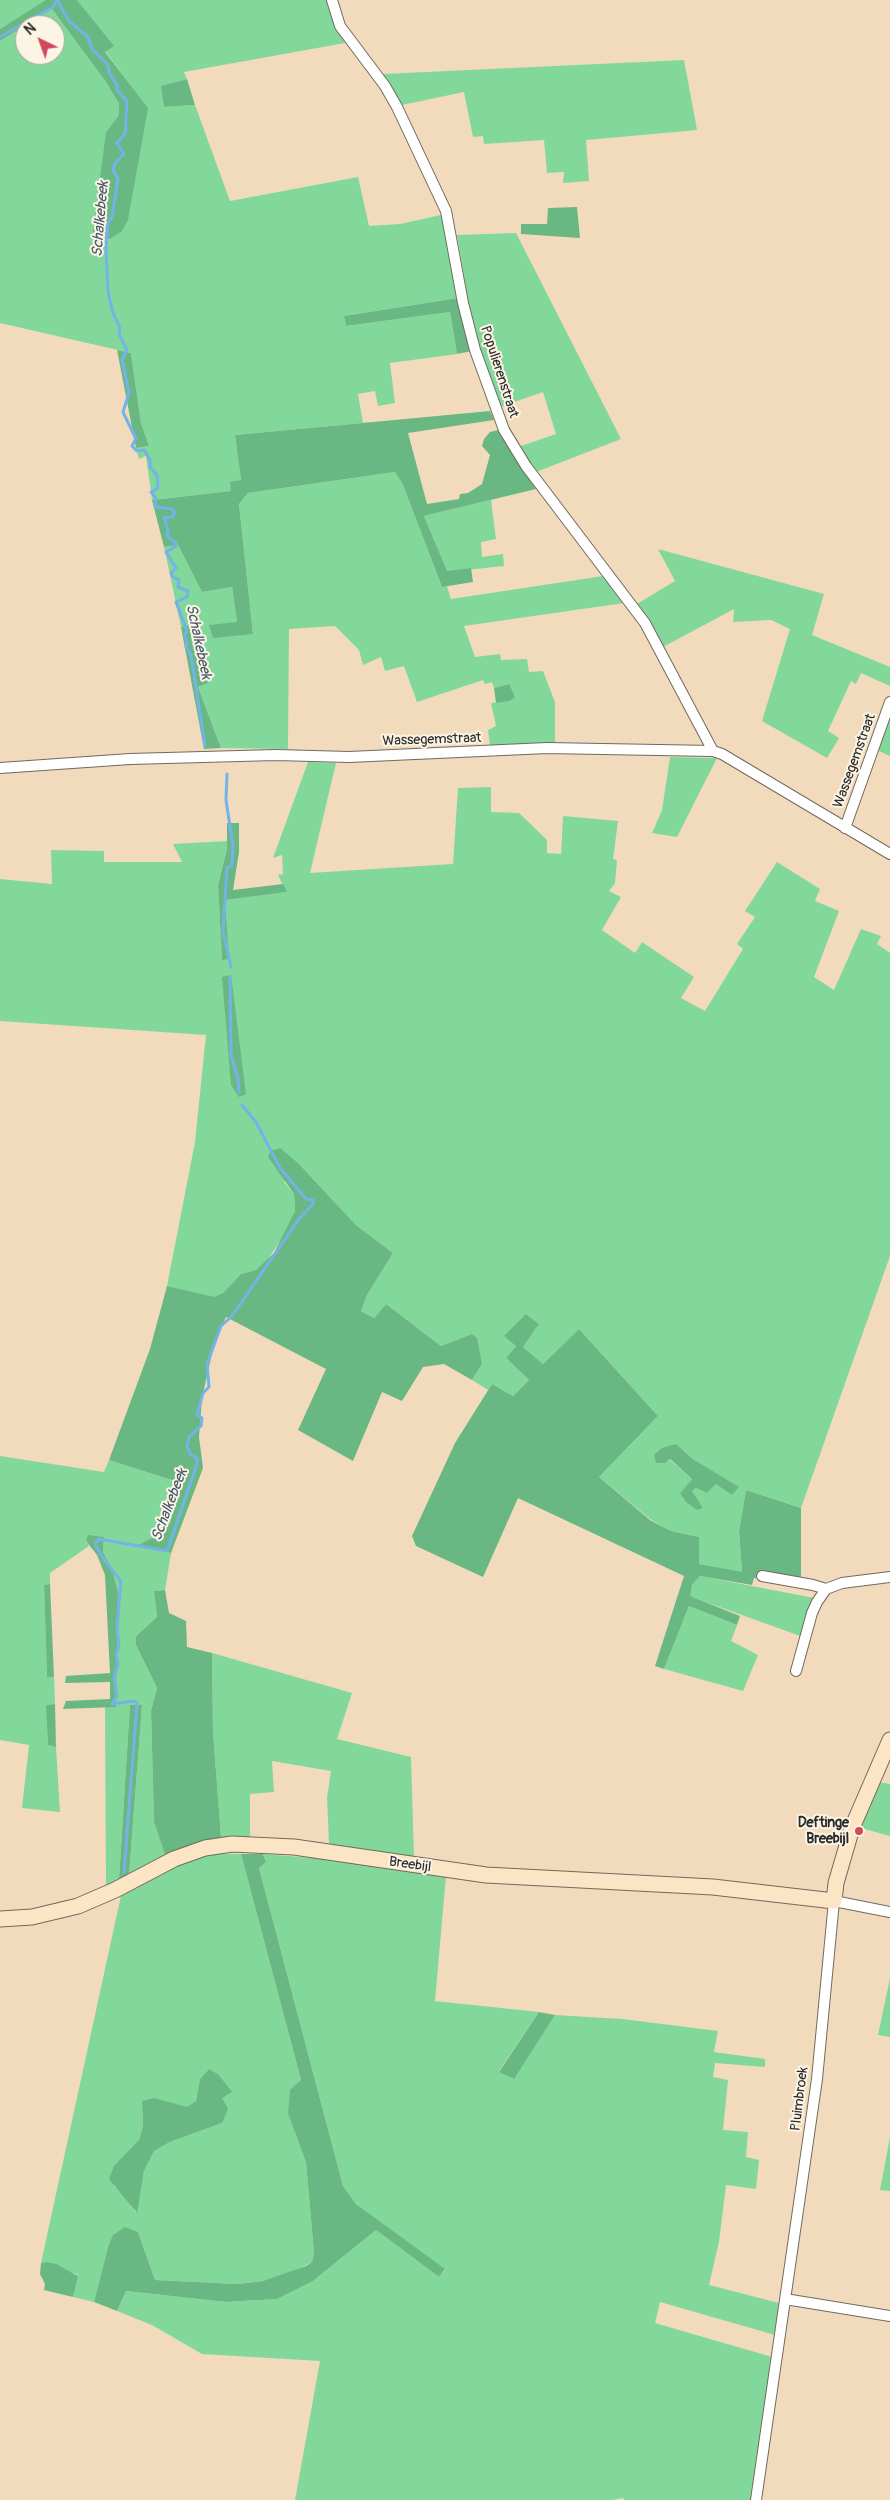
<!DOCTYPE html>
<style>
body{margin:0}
#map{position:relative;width:890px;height:2500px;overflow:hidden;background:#f2dbbc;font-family:Pangolin,sans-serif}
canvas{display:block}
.north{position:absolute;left:15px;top:15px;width:50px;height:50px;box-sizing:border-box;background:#fcf5e5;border:1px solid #a8a49b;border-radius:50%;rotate:318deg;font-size:14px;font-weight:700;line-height:20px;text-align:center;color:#2b2b2b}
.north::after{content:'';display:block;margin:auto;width:18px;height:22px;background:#d1495b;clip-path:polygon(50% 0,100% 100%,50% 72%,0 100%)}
</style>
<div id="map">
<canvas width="890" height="2500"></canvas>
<div class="north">N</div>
</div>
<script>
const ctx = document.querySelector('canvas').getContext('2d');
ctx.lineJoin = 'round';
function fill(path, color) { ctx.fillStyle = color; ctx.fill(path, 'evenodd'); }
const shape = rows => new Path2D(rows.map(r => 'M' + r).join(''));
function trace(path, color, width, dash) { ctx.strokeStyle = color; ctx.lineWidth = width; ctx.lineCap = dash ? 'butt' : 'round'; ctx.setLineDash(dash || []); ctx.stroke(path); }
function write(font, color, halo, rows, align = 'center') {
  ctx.font = font + ' Pangolin,sans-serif'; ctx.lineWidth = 4; ctx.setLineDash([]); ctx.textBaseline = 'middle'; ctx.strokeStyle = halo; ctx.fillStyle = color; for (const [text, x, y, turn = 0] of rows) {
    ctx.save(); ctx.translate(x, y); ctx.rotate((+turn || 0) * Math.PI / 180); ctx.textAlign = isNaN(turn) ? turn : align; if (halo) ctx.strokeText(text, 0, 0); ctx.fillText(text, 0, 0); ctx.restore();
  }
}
fill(shape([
 [0,0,46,0,47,1,0,29],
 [77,0,326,0,334,22,345,43,184,72,187,79,162,86,164,107,195,105,230,201,358,177,369,226,400,224,441,215,458,298,344,316,346,326,450,312,457,354,390,363,395,403,378,406,375,391,358,394,363,423,235,435,241,480,231,491,152,500,146,456,139,459,136,448,149,446,141,423,131,353,0,323,0,41,25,26,25,55,55,55,55,25,26,25,52,9,106,82,119,104,119,115,106,132,148,109,105,51,113,46],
 [684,60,697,130,586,140,589,181,563,183,564,172,547,173,544,140,484,144,483,136,473,137,464,92,402,105,383,74],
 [516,233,621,439,536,472,518,447,556,434,543,392,500,407,472,323,457,235],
 [395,472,403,485,442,587,447,586,451,599,603,576,624,603,464,626,475,657,500,654,501,660,527,659,529,672,543,671,555,702,555,742,490,746,488,730,496,726,491,703,510,701,514,697,509,684,494,688,492,682,485,684,483,680,417,702,404,666,385,671,381,657,363,665,359,650,335,626,289,629,288,749,221,748,198,687,208,683,190,627,181,627,164,547,178,545,202,592,232,587,237,622,253,634,239,504,248,493],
 [491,500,496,539,481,542,482,557,503,554,504,566,447,572,424,516],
 [658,549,824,594,812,635,890,667,890,686,861,673,856,684,851,681,828,731,839,738,827,758,762,721,790,629,771,620,733,622,734,609,663,647,652,624,637,604,675,581],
 [890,714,890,756,879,751],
 [670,757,717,758,677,837,652,833,662,810],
 [308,762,336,763,310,873,453,864,458,788,491,787,491,812,519,813,547,840,547,853,561,854,563,816,618,821,613,859,617,860,615,883,609,891,621,897,602,930,635,953,642,942,694,977,681,998,705,1011,743,949,737,944,755,917,745,911,777,862,820,889,815,901,839,911,814,977,834,990,861,929,881,936,877,944,890,953,890,1256,801,1508,746,1490,739,1531,742,1573,699,1564,699,1537,671,1531,650,1519,599,1477,658,1416,579,1329,543,1364,523,1347,539,1324,526,1314,516,1346,506,1358,529,1380,513,1396,492,1384,488,1390,472,1380,482,1364,472,1334,441,1346,386,1304,374,1318,361,1311,367,1295,393,1253,356,1225,299,1164,284,1182,294,1194,295,1211,286,1233,265,1263,256,1270,241,1274,223,1293,214,1298,167,1286,195,1142,206,1035,0,1021,0,879,52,884,51,850,104,851,104,862,182,862,173,844,227,841,227,849,218,885,222,959,229,959,224,900,286,892,278,875,283,874,282,855,273,858],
 [223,977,238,1037,246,1094],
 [676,1444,693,1459,738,1487,716,1484,707,1493,696,1488,692,1491,695,1497,680,1493,692,1479,669,1459],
 [0,1456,104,1472,109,1460,181,1483,170,1523,163,1532,138,1545,171,1553,165,1590,154,1591,157,1617,136,1636,136,1645,157,1688,151,1711,154,1822,166,1858,129,1875,142,1705,130,1705,119,1879,106,1886,105,1707,116,1706,118,1591,112,1569,103,1552,104,1537,86,1541,89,1546,50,1573,50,1584,44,1585,47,1677,54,1677,55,1704,47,1705,48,1745,56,1747,60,1812,22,1808,29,1745,0,1740],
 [700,1576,814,1598,803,1637,689,1596,692,1585],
 [689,1606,737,1625,731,1641,758,1655,743,1691,664,1669],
 [212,1653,352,1693,337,1739,411,1757,414,1858,329,1845,327,1798,331,1771,272,1761,274,1792,250,1794,250,1837,221,1837,213,1732],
 [878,1782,890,1784,890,1836,861,1828],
 [209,1853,241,1854,301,2080,288,2114,306,2162,314,2253,312,2262,286,2275,263,2281,238,2284,155,2280,138,2232,108,2247,94,2302,73,2297,78,2275,46,2262,41,2263,122,1891,187,1860],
 [209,2069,218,2074,222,2098,222,2123,170,2142,154,2151,144,2171,136,2213,123,2194,114,2186,139,2140,143,2126,142,2101,187,2108,196,2101,200,2079],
 [263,1854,327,1859,446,1876,435,2001,539,2012,499,2071,513,2079,555,2015,623,2019,718,2031,714,2052,765,2059,765,2067,715,2063,713,2077,728,2080,723,2130,748,2132,746,2157,759,2160,756,2189,726,2185,719,2242,709,2285,779,2303,775,2335,660,2302,655,2323,772,2357,751,2500,624,2500,623,2498,612,2500,295,2500,320,2361,202,2354,152,2325,117,2311,126,2291,226,2302,277,2299,313,2281,376,2230,439,2277,445,2270,356,2204,343,2186,259,1868,266,1862],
 [890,1978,890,2037,878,2035],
 [890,2137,890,2191,880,2190]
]), '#82d89b');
fill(shape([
 [46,0,77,0,114,46,105,52,148,108,128,220,122,231,110,239,93,232,106,132,119,115,119,104,106,82,52,9,0,41,0,29],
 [187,79,195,105,164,107,161,86],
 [577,207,580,238,521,234,521,224,547,224,548,208],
 [458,298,472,351,457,354,450,312,346,326,344,316],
 [117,350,131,353,141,423,149,446,136,448],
 [490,411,494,420,408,433,427,504,459,499,460,494,468,493,482,484,490,455,482,446,484,439,490,432,498,430,536,489,424,516,447,571,471,568,473,582,442,587,403,485,395,472,248,493,239,504,253,634,213,638,209,625,237,622,232,587,202,592,178,545,164,547,152,500,231,491,230,482,241,480,235,435],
 [190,626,208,683,198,687,221,748,204,749,181,627],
 [509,684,515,697,510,701,496,703,494,688],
 [227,823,239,823,239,852,233,890,283,884,287,892,225,900,229,959,222,960,218,885,227,849],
 [231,975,246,1094,239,1097,231,1085,222,977],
 [280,1148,299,1164,356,1225,393,1253,367,1295,361,1311,374,1318,386,1304,441,1346,472,1334,477,1338,482,1364,472,1380,444,1364,423,1367,402,1401,382,1392,353,1461,298,1430,326,1369,226,1317,214,1345,202,1398,199,1437,203,1468,171,1553,138,1545,163,1532,170,1523,181,1483,109,1460,150,1349,167,1286,214,1297,223,1293,241,1274,256,1270,274,1253,295,1211,294,1194,268,1157,270,1151],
 [526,1314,539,1324,523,1347,543,1364,579,1329,658,1416,599,1477,650,1520,671,1531,699,1537,699,1564,742,1572,739,1531,746,1490,801,1508,801,1582,754,1578,752,1585,700,1576,692,1585,690,1596,740,1616,737,1625,689,1606,664,1669,655,1666,684,1576,518,1498,483,1577,416,1546,412,1536,455,1443,492,1384,513,1396,529,1380,506,1358,516,1346,504,1336],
 [676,1444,693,1459,739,1487,732,1495,716,1484,707,1493,696,1488,692,1491,703,1508,697,1510,686,1502,680,1493,692,1479,670,1459,665,1463,656,1463,654,1455,662,1448],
 [88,1535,104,1537,103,1552,112,1569,118,1591,116,1707,63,1709,66,1701,110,1699,110,1682,65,1683,66,1676,110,1673,105,1575,97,1555,86,1541],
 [50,1584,54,1677,47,1677,44,1585],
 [165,1590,169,1613,186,1621,187,1647,212,1653,213,1732,221,1837,166,1858,154,1822,151,1711,157,1688,136,1645,136,1636,157,1617,154,1591],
 [55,1704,56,1747,48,1745,46,1705],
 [130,1705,142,1705,129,1875,119,1879],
 [241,1854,263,1854,266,1862,259,1868,343,2186,356,2204,445,2269,439,2277,376,2230,313,2281,277,2299,226,2302,126,2291,117,2311,94,2302,108,2247,113,2235,125,2227,138,2232,155,2280,238,2284,263,2281,306,2266,312,2262,314,2253,306,2162,288,2114,290,2090,301,2080],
 [539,2012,555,2015,514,2079,499,2072],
 [209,2069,218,2074,232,2092,222,2098,228,2109,222,2123,170,2142,154,2151,144,2171,137,2213,109,2179,114,2166,139,2140,143,2126,142,2101,154,2098,187,2107,196,2101,200,2079],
 [46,2262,56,2264,78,2276,73,2297,44,2290,45,2284,40,2274,41,2263]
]), '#69b883');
trace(shape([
 [57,0,69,21,88,37,92,49,108,65,109,72,117,85,117,90,127,101,125,134,117,143,124,154,115,163,113,170,118,179,112,217,108,223,106,249,108,292,113,313,120,328,119,334,127,350,122,359,129,393,123,412,136,439,132,446,137,451,144,450,150,460,150,467,157,475,158,488,151,492,156,498,155,507,172,509,175,513,172,517,164,518,168,529,167,536,176,543,176,546,166,552,176,568,171,573,173,577,179,580,178,587,188,591,187,597,176,602,187,631,185,634,187,643,186,647,191,655,205,746],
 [0,37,53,7,57,0],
 [227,774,226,800,233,846,232,865,227,868,223,932,231,967],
 [230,977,231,1055,238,1079,239,1093],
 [124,1872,137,1704,135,1701,112,1704,117,1696,114,1677,118,1664,116,1654,119,1646,117,1628,121,1581,104,1560,95,1544,99,1539,167,1551,197,1464,197,1458,191,1455,187,1447,189,1437,201,1426,202,1418,197,1415,203,1393,209,1387,207,1364,221,1326,232,1316,299,1219,313,1204,313,1200,306,1199,280,1168,256,1122,242,1105]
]), '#74b3e7', 3);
const street = shape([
 [332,0,340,26,385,86,397,107,446,211,463,303,475,350,504,430,526,466,645,623,713,751],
 [0,768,130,759,276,755,349,757,547,748,713,751,722,754,890,854],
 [845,828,890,702],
 [762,1576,813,1585,826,1589],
 [796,1671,812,1613,817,1602,826,1589,842,1583,890,1577],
 [785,2299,890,2316],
 [756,2500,817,2079,834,1901,890,1912]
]);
const secondary = shape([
 [0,1919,32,1917,78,1906,115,1890,174,1859,205,1848,232,1844,294,1847,486,1875,713,1887,834,1901,836,1883,852,1828,890,1740]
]);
trace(street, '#71695e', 12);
trace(secondary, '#71695e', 17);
trace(street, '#fff', 10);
trace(secondary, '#fce5c4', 15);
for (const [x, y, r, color] of [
 [859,1831,5,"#d1495b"]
]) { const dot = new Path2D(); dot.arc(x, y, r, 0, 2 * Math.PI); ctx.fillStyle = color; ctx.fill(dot); trace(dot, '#fcf5e5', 2); }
write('14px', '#2b2b2b', '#fcf5e5', [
 ["Populierenstraat",499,372,72],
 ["Wassegemstraat",432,740,-2],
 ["Wassegemstraat",855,761,-70],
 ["Breebijl",410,1865,8],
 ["Pluimbroek",800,2099,-83]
]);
write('bold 14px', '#2b2b2b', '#fcf5e5', [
 ["Deftinge",849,1823],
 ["Breebijl",849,1839]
], 'right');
write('italic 15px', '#455b6d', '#fcf5e5', [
 ["Schalkebeek",101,219,-85],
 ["Schalkebeek",198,642,78],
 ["Schalkebeek",170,1505,-69]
]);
</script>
